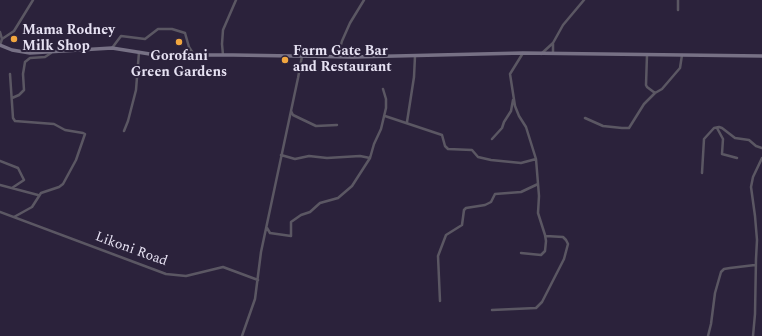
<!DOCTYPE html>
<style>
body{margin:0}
canvas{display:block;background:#2b223b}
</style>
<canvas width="762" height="336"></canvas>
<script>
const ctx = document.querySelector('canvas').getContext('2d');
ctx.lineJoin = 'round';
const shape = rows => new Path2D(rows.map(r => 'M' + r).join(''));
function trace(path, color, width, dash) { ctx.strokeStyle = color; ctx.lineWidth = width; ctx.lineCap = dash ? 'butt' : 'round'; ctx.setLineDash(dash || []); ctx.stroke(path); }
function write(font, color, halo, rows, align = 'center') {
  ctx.font = font + ' Spectral,serif'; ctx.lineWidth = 4; ctx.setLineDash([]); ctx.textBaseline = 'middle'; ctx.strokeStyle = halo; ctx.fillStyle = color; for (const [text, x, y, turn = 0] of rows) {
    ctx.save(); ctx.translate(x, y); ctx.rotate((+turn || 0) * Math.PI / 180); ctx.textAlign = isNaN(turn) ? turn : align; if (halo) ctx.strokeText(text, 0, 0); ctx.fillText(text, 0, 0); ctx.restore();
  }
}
trace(shape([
 [678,0,678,10],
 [0,32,2,39,0,45],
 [2,39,14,31,33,0],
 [112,48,121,36,145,39,158,29,172,29,185,33,189,47,194,55],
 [553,53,553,44],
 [541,54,553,43,563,25,584,0],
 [223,55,222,44,223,30,236,0],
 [647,55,646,85,647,87,655,93],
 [340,57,340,48,342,41,350,23,364,0],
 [10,74,13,118,15,121,54,124,65,130,83,133,85,134,76,160,63,184,59,187,41,193,32,207,14,217],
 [12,98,19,95,24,90,23,74,25,62,30,58,45,57,51,53],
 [291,111,293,115,316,126,337,125],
 [385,116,442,135,445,146,448,149,472,150,478,157,491,160,521,163,536,159],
 [585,118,603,126,622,128,629,128,644,104,655,93,662,89,680,68,682,55],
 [407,122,414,77,415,56],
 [717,128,723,139,722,154,737,158],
 [124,131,128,121,136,90,139,52],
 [492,139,502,128,504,122,511,111,513,100],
 [281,155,295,159,309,156,327,158,360,156,370,158],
 [0,161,18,168,24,180,12,188],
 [702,173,704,139,714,128,719,127,722,128,735,138,749,140,756,146,762,148],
 [0,185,38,195],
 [0,212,166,274,186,276,223,267,258,280],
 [267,228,270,233,291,236,291,222,301,215,310,212,320,203,338,198,352,186,370,158,374,144,381,129,386,108,386,99,383,89],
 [521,253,541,255,545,251,546,241,545,235,538,213,539,196,536,159,526,127,519,116,515,106,510,74,523,53],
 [440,301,438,256,446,235,462,225,464,210,466,208,485,205,491,202,495,194,521,192,538,184],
 [492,310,536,308,542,302,564,259,568,244,566,240,563,237,546,236],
 [242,336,255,299,261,252,298,78,302,56],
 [708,336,711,324,715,293,721,272,724,269,730,268,755,265],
 [753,336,755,314,756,259,757,240,755,216,751,187,753,177,762,158]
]), '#5b5763', 2.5);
trace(shape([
 [0,45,12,50,30,53,112,48,156,55,233,55,353,57,523,53,762,56]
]), '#777185', 3.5);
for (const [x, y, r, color] of [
 [14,39,4,"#f1a63f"],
 [179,42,4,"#f1a63f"],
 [285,60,4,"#f1a63f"]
]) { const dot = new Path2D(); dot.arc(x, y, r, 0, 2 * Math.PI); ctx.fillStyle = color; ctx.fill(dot); trace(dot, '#2b223b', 1.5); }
write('bold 14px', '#e6e1f2', '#2b223b', [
 ["Mama Rodney",22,31],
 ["Milk Shop",22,47],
 ["Farm Gate Bar",293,52],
 ["and Restaurant",293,68],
 ["Gorofani",179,57,"center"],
 ["Green Gardens",179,73,"center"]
], 'left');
write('14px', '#e6e1f2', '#2b223b', [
 ["Likoni Road",131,250,20]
]);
</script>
